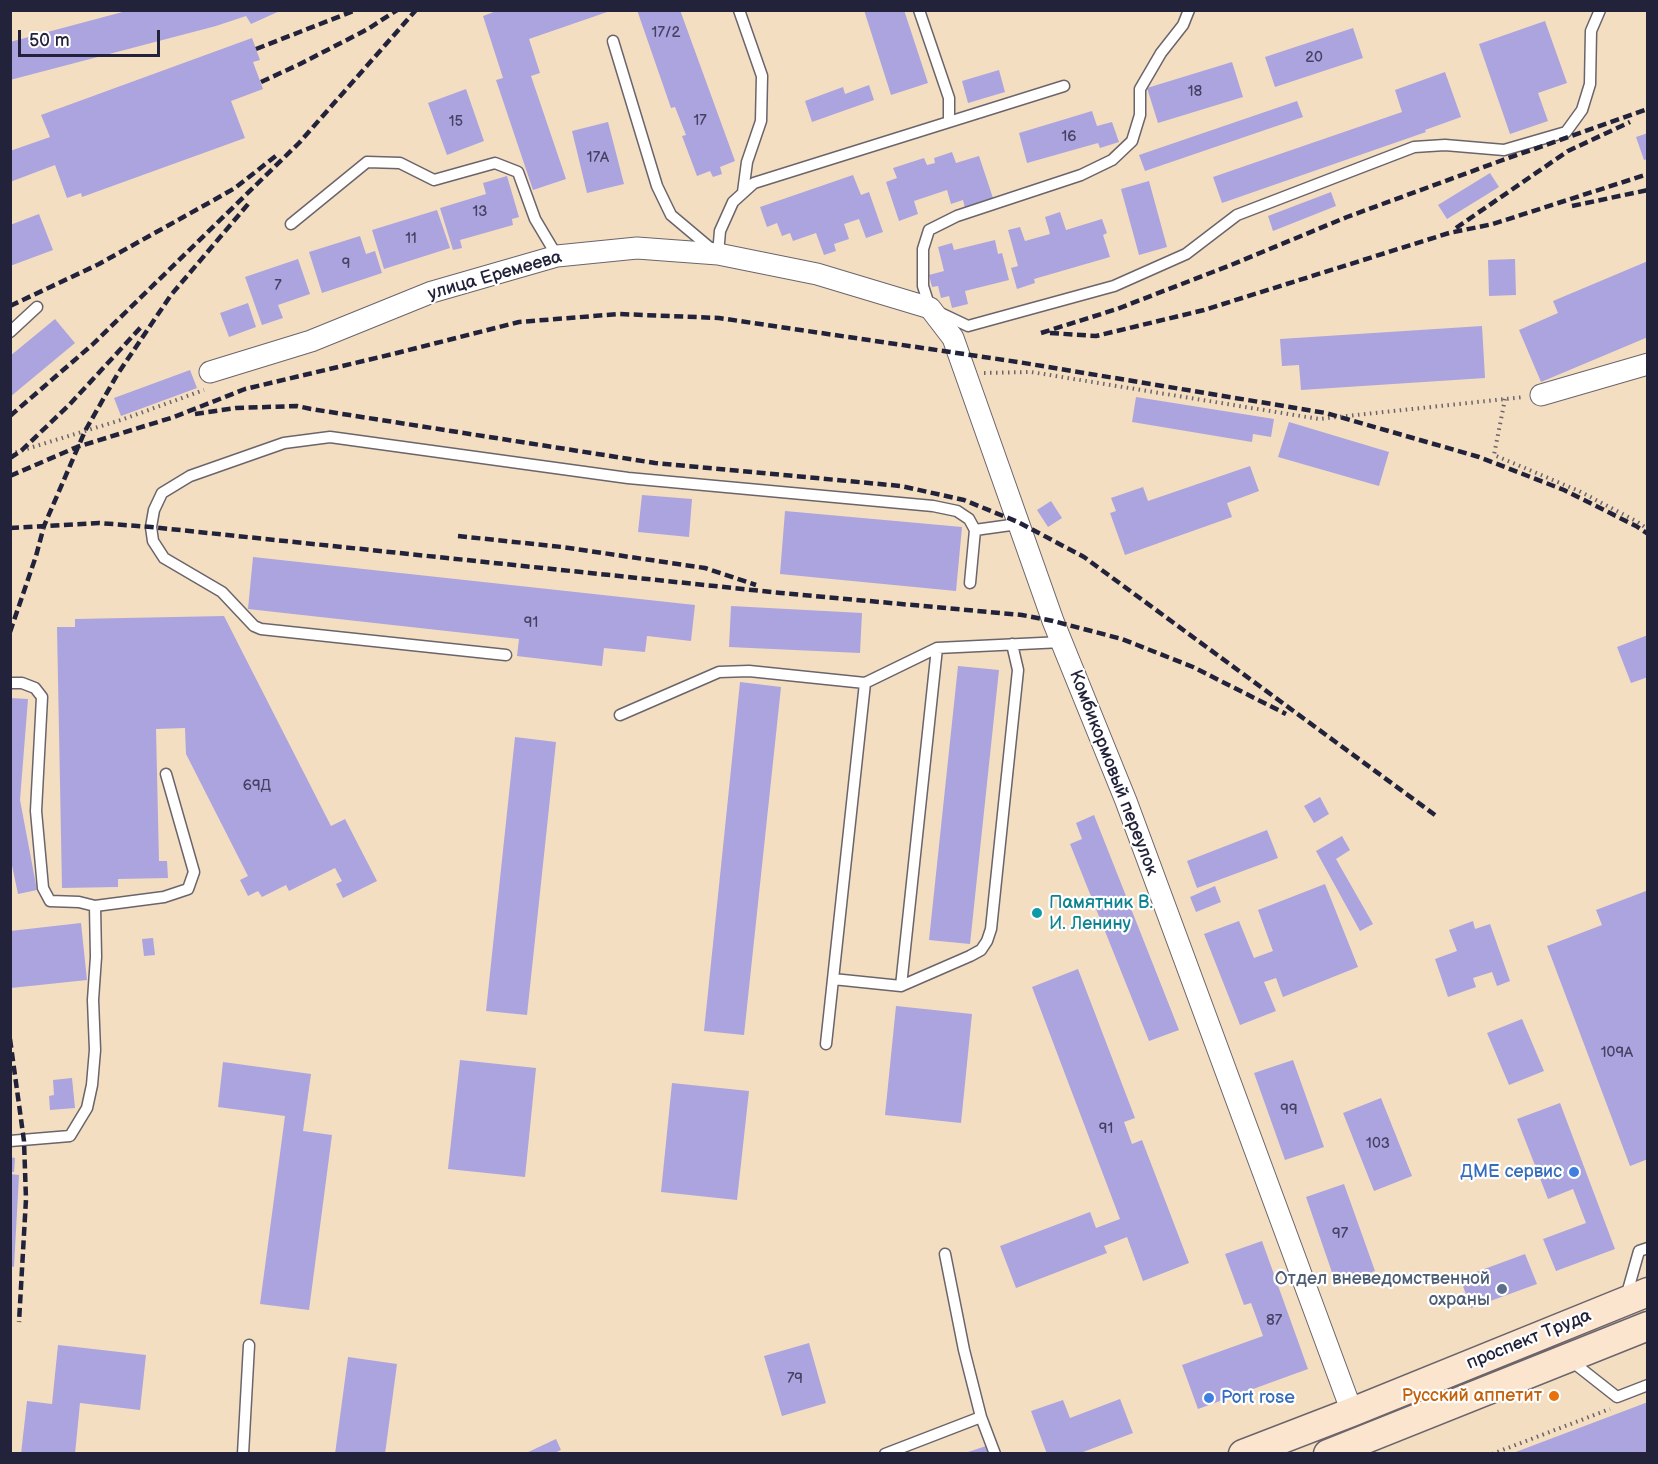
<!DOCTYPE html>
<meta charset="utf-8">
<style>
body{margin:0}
#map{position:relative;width:1658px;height:1464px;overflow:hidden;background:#f3dec2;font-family:"Balsamiq Sans",sans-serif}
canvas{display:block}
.frame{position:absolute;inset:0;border:12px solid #22223b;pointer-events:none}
.scale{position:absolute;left:18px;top:30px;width:142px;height:27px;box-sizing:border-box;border:3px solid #22223b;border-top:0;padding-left:8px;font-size:18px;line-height:21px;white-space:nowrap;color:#22223b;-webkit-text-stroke:4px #fff;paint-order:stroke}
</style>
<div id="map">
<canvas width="1658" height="1464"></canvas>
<div class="frame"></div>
<div class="scale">50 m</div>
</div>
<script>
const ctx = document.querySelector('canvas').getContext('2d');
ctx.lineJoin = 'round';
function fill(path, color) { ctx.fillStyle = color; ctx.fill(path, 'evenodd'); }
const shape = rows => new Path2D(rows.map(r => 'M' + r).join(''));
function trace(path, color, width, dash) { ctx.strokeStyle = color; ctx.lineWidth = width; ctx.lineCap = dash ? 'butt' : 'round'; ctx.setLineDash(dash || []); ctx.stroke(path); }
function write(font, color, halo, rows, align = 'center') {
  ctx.font = font + ' "Balsamiq Sans",sans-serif'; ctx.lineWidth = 4.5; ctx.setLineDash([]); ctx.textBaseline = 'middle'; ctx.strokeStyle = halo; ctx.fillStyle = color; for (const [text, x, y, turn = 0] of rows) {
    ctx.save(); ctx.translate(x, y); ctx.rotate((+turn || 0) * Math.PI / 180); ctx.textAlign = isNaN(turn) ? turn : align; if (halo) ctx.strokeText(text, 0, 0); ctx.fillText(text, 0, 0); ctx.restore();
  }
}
fill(shape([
 [130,10,282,10,251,24,246,16,216,26,10,80,10,42],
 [499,10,613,10,529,39,540,73,531,76,566,179,533,190,496,80,503,78,483,16],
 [637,10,680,10,735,161,720,167,722,174,713,177,710,171,697,176,682,136,686,135,675,107,671,108],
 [864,10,904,10,928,83,891,95],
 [1545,21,1567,83,1538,93,1548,121,1510,134,1479,44],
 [1353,28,1363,58,1275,87,1265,57],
 [252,38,260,60,253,62,263,89,231,101,245,138,82,197,81,193,67,198,55,165,10,182,10,151,50,137,41,115],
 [1232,62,1243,97,1158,123,1147,88],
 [999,70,1005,92,968,103,962,81],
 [1445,72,1461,117,1425,130,1426,132,1222,203,1213,177,1402,112,1395,90],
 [869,85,874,100,812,122,805,101,843,87,845,94],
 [466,89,484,141,447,155,428,103],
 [1297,101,1303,117,1145,171,1139,155],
 [1092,111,1097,126,1112,122,1119,142,1100,148,1098,143,1027,163,1019,133],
 [608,122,624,184,587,193,572,131],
 [1648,133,1648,159,1644,160,1636,137],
 [952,152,956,163,979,156,993,198,965,208,963,200,951,204,947,190,914,201,918,214,899,221,886,182,897,178,893,168,924,158,927,165,935,163,934,158],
 [1490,173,1499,187,1447,219,1438,205],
 [853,175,861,195,869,192,883,232,866,238,859,219,844,224,849,239,834,244,836,251,824,255,816,233,793,241,790,233,782,236,777,223,767,227,760,207],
 [507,176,519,217,512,219,513,225,460,240,462,248,453,250,440,208,486,194,483,183],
 [1149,181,1167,247,1139,255,1121,189],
 [1331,192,1336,206,1273,231,1268,216],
 [437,210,450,248,384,269,372,230],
 [1060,212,1066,230,1102,219,1107,233,1103,235,1110,257,1034,279,1035,283,1017,289,1011,268,1018,266,1008,230,1020,227,1025,241,1050,234,1045,217],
 [39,214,53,250,10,266,10,225],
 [360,236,366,254,375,251,382,273,322,293,309,252],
 [995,240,998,254,1002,253,1009,280,965,291,968,304,952,308,949,296,941,298,938,286,932,287,929,275,944,271,938,247,952,243,954,250],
 [298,259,310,294,278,305,283,318,262,325,245,277],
 [1515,259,1516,295,1489,296,1488,260],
 [1648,261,1648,337,1541,382,1519,330,1558,313,1553,301],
 [248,303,256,327,229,337,220,313],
 [55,319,75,343,10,397,10,356],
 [1482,326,1485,378,1301,390,1299,365,1282,366,1280,339],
 [190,370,197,388,121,416,114,398],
 [1136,397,1274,419,1271,437,1253,434,1252,442,1132,422],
 [1289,422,1389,452,1379,486,1278,457],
 [1250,466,1259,491,1227,503,1232,517,1125,555,1110,513,1116,511,1111,498,1143,487,1148,501],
 [642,495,692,499,689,537,638,532],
 [1051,501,1062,518,1048,527,1037,510],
 [785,511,962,527,956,591,780,574],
 [253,557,695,605,691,641,647,636,645,652,604,648,602,666,517,656,519,639,248,609],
 [731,606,862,613,860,653,729,647],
 [224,616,331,826,345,819,377,881,343,898,336,884,342,881,335,868,289,891,286,885,262,897,258,891,248,896,240,880,248,876,186,754,185,728,156,729,159,861,167,861,168,878,118,879,118,887,62,888,57,627,75,627,75,619],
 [1648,635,1648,677,1631,683,1617,647],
 [958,666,999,670,970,944,929,940],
 [740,682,781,687,744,1035,704,1031],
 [10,698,28,699,20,800,37,890,18,894,10,856],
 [515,737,556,742,527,1015,486,1011],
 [1320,797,1329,814,1314,823,1304,806],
 [1094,815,1179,1030,1149,1041,1070,844,1082,839,1076,823],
 [1267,830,1278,858,1197,888,1187,861],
 [1342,836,1350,850,1336,859,1373,924,1360,931,1316,851],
 [1325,884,1358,967,1283,997,1276,978,1264,982,1276,1011,1240,1025,1204,934,1239,921,1254,958,1273,951,1258,910],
 [1215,886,1221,902,1196,912,1190,897],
 [1646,891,1648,1159,1630,1166,1547,946,1602,925,1596,910],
 [1473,921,1475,929,1490,924,1510,981,1497,986,1492,972,1473,978,1476,987,1448,997,1435,959,1457,951,1449,930],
 [81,923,87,980,11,988,10,931],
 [153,938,155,955,144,956,142,939],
 [1078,969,1135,1118,1124,1122,1132,1144,1142,1140,1189,1263,1143,1281,1127,1237,1104,1246,1107,1253,1016,1288,1000,1246,1090,1212,1096,1228,1120,1219,1032,987],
 [896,1006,972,1014,961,1123,885,1115],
 [1522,1019,1544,1071,1509,1085,1487,1033],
 [460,1060,536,1068,525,1177,448,1169],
 [1293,1060,1324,1147,1285,1160,1254,1073],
 [223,1062,311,1074,303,1131,332,1135,309,1310,260,1304,285,1116,218,1107],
 [72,1078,75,1108,50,1110,49,1096,54,1095,53,1080],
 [672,1083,749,1091,737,1200,661,1192],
 [1381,1098,1412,1176,1374,1191,1343,1113],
 [1560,1103,1615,1249,1556,1271,1543,1239,1586,1223,1573,1189,1548,1199,1517,1119],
 [10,1157,15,1158,14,1172,10,1172],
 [10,1174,19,1175,14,1267,10,1266],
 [1344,1184,1375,1271,1336,1284,1306,1197],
 [1262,1241,1308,1369,1198,1409,1182,1365,1263,1336,1251,1303,1244,1305,1225,1254],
 [1525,1254,1537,1284,1471,1308,1460,1278],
 [809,1343,826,1403,782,1416,764,1356],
 [58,1345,146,1355,140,1410,80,1403,75,1454,21,1454,27,1401,52,1404],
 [348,1357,397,1364,385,1454,335,1454],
 [1120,1399,1133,1433,1078,1454,1047,1454,1031,1411,1063,1400,1070,1418],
 [1648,1402,1648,1454,1513,1454,1513,1453],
 [556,1439,561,1450,552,1454,524,1454],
 [986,1446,989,1454,965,1454,965,1453]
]), '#aca4de');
const service = shape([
 [739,10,762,76,761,121,747,162,743,192],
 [919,10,949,98,949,121],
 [1189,10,1183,25,1161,53,1140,89,1140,115,1132,141,1112,160,1081,175,957,216,929,230,923,249,923,286,930,308,968,326,1114,286,1186,254,1237,215,1414,147,1445,145,1504,150,1566,132,1582,110,1590,84,1591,31,1600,10],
 [613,41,657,186,671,215,715,252],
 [291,224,367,162,400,163,434,180,495,163,518,172,535,219,557,256],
 [718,254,720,231,733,202,754,183,1064,86],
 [10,332,37,307],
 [975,530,1018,524],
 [506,655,261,629,254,626,222,592,164,558,153,541,151,527,154,510,162,493,190,476,284,443,330,437,628,478,933,506,957,511,969,519,975,530,970,583],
 [10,683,22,683,35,688,42,697,36,811,43,888,50,901,79,902,95,906,96,957,93,1000,95,1050,92,1085,87,1108,70,1136,10,1141],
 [620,715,719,672,749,671,865,683,937,648,1062,642],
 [95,906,164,897,188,889,194,872,166,774],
 [833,979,901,986,970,956,981,950,987,941,991,929,1018,670,1012,644],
 [901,986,937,648],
 [826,1044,865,683],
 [945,1254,964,1350,981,1417,995,1454],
 [1626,1297,1639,1251,1648,1248],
 [1570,1360,1617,1397,1648,1385],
 [243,1454,249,1345],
 [885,1454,981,1417]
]);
const minor = shape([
 [210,372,311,341,432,292,557,256,637,248,718,254,817,274,930,308,953,338,1053,621,1126,801,1352,1412],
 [1541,395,1648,364]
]);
const secondary = shape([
 [1243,1454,1352,1412,1648,1292],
 [1328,1454,1648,1326]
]);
trace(service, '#6b646a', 13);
trace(minor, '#6b646a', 23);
trace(secondary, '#6b646a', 31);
trace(shape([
 [984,373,1031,372,1319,419,1524,397],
 [1505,399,1494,455,1579,491,1636,521,1648,529],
 [10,454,121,420,204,390],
 [1492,1454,1610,1409]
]), '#6b646a', 4, [1.5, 4.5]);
trace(service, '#fff', 10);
trace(minor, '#fff', 21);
trace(secondary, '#fbe5cf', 28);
trace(shape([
 [256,49,356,10],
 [261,82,300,64,368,29,397,10],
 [1572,206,1648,190],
 [1456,228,1568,151,1630,122],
 [10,306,99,264,214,200,235,188,277,155],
 [1041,333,1117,309,1231,265,1347,217,1500,161,1648,109],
 [1050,333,1096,336,1204,310,1449,233,1493,224,1648,174],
 [195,414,236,408,297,406,311,409,655,463,901,486,964,500,1018,522,1084,557,1435,815],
 [10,416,92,345,299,143,416,10],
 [10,458,21,451,70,404,142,326],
 [10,476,77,447,174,417,245,389,393,354,519,322,619,314,719,318,1018,362,1326,413,1479,457,1564,490,1636,526,1648,534],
 [10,528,99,523,151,527,781,593,1022,615,1053,621,1122,639,1193,667,1286,714],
 [458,536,562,547,705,568,756,585],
 [10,632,36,556,44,526,85,431,117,375,171,295,249,203],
 [10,1039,24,1141,26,1199,19,1322]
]), '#22223b', 4.5, [9, 4.5]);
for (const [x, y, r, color] of [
 [1037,913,6,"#0f9aa8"],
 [1574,1172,6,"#3f7fe0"],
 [1502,1289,6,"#5c6f8a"],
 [1554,1396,6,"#e8710a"],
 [1209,1398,6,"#3f7fe0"]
]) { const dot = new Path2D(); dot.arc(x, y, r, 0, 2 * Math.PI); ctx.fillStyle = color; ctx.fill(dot); trace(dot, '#fff', 2); }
write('15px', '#444264', null, [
 ["17/2",666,33],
 ["20",1314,58],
 ["18",1195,92],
 ["17",700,121],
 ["15",456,122],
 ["16",1069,137],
 ["17А",598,158],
 ["13",480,212],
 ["11",411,239],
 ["9",346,264],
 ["7",278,286],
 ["91",531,623],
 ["69Д",257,786],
 ["109А",1617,1053],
 ["99",1289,1110],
 ["91",1106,1129],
 ["103",1378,1144],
 ["97",1340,1234],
 ["87",1274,1321],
 ["79",795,1379]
]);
write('18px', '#22223b', '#fff', [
 ["улица Еремеева",495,276,-16],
 ["Комбикормовый переулок",1113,773,69],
 ["проспект Труда",1529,1340,-22]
]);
write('18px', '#0d838f', '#fff', [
 ["Памятник В.",1049,903],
 ["И. Ленину",1049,924]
], 'left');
write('18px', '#366cbe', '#fff', [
 ["ДМЕ сервис",1562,1172],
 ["Port rose",1221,1398,"left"]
], 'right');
write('18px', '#4e5e75', '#fff', [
 ["Отдел вневедомственной",1490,1279],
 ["охраны",1490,1300]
], 'right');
write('18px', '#c56008', '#fff', [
 ["Русский аппетит",1542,1396]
], 'right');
</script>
